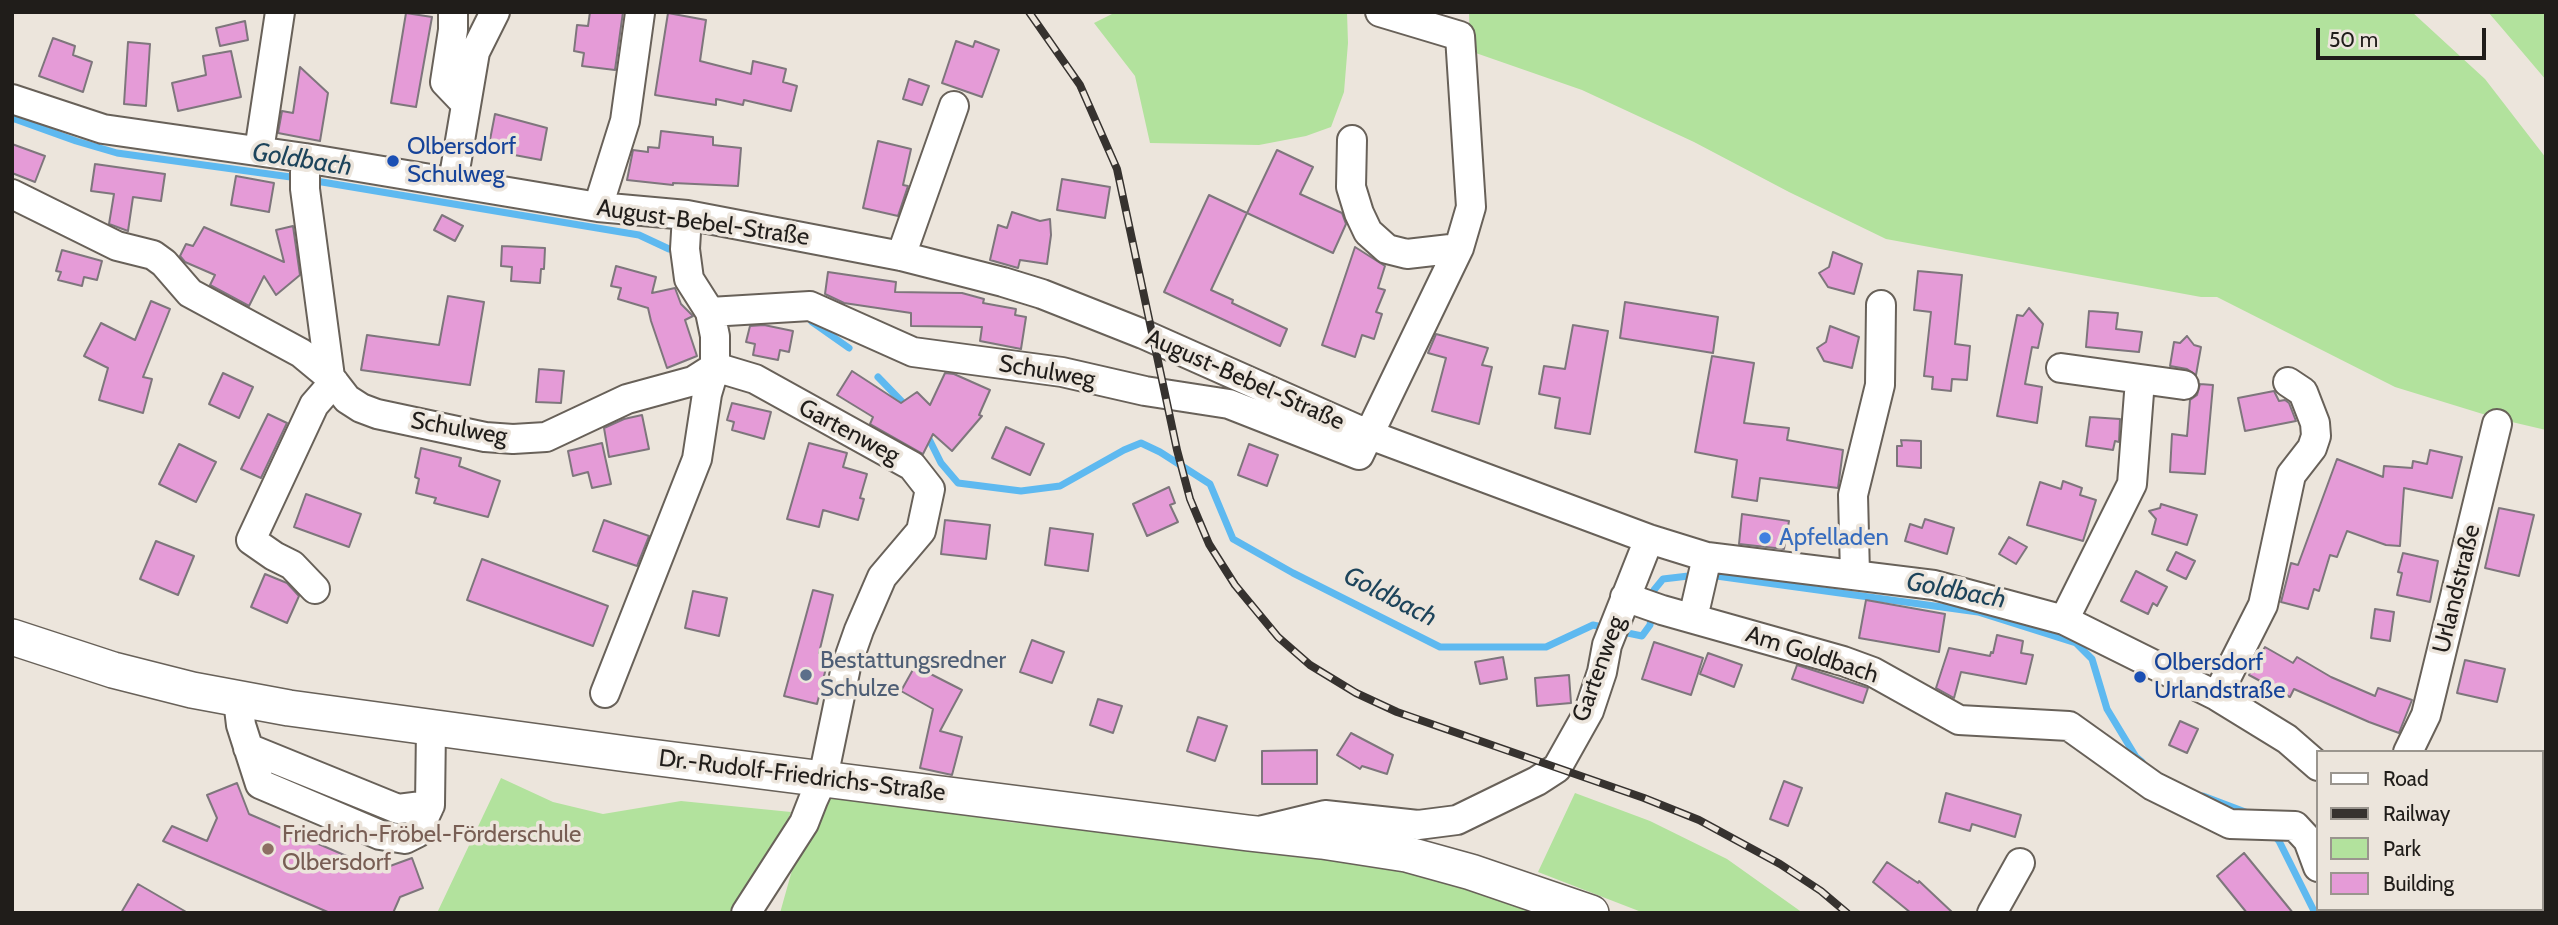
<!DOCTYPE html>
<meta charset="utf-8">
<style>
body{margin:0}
#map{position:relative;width:2558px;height:925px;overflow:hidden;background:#ece5dc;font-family:Cabin,sans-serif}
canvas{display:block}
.frame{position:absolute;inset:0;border:14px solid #201d1a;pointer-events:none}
.legend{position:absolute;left:2316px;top:750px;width:228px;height:161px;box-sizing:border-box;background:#ece5dc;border:2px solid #9a958e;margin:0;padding:9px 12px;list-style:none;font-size:21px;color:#201d1a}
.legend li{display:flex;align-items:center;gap:14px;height:35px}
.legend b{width:35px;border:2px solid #9a958e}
.scale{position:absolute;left:2316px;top:28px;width:170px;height:32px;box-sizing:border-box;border:4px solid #201d1a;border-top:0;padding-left:9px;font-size:21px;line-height:24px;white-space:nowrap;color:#201d1a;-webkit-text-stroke:5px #ece5dc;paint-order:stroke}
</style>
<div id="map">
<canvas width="2558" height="925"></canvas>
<div class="frame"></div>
<ul class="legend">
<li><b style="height:9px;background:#fff"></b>Road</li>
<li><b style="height:9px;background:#36322f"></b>Railway</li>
<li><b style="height:19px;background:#b2e29d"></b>Park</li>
<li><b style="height:19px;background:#e59bd7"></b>Building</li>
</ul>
<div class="scale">50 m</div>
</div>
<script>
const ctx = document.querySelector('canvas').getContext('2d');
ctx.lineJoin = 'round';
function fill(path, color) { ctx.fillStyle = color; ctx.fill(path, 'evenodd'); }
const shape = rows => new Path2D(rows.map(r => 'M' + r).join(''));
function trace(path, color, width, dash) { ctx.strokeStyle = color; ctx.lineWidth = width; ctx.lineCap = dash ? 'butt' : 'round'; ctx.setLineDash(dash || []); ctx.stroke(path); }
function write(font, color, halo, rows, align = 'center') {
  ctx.font = font + ' Cabin,sans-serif'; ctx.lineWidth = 7; ctx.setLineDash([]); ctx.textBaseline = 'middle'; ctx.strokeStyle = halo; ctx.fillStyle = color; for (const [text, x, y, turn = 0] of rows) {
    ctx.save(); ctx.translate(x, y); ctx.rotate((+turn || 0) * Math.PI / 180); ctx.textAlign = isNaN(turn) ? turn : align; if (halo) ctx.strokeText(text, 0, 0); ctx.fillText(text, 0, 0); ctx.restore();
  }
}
fill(shape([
 [1116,12,1347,12,1348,43,1344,92,1331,127,1306,136,1259,145,1150,143,1135,76,1094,23],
 [1469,12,2412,12,2485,79,2546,158,2546,430,2499,419,2395,387,2217,297,2201,297,1886,239,1789,192,1694,142,1582,90,1470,51],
 [2488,12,2546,12,2546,80,2501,27],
 [501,778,553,802,603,814,681,801,791,812,780,839,732,913,437,913],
 [823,791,1009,822,1284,851,1403,869,1550,913,780,913,805,824],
 [1575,793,1650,821,1727,859,1803,913,1644,913,1538,872]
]), '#b2e29d');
trace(shape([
 [12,118,76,141,117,153,298,178],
 [310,180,639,235,669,249],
 [812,322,849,348],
 [878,377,909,409],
 [926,433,941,463,958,483,1021,491,1060,486,1124,450,1141,443,1160,452,1210,484,1233,539,1293,573,1440,647,1546,647,1593,625,1607,628],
 [1709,575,1978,612,2076,643,2092,659,2107,709,2136,757,2142,762],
 [1653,600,1654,590,1663,579,1697,575],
 [1618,631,1642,636,1650,625,1652,612],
 [2203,796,2248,813],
 [2273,834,2279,841,2315,913]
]), '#5eb9f0', 7);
const building = shape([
 [590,12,623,12,615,70,582,66,584,53,574,51,577,25,588,26,590,12],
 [406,13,432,17,416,107,391,103,406,13],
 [668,13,706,20,700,61,751,74,753,61,786,69,783,82,797,86,791,111,744,100,743,105,716,99,716,105,655,95,668,13],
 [245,21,248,40,220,46,216,28,245,21],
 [53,38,75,46,73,55,92,62,83,92,39,76,53,38],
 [956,41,973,47,975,41,999,50,982,97,942,83,956,41],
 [128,42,150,44,146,106,124,104,128,42],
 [231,51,241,97,178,111,172,83,206,75,203,56,231,51],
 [300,67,328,93,320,141,278,133,282,111,293,113,300,67],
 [909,79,929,86,922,105,903,99,909,79],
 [495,114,547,128,541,160,488,150,495,114],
 [661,131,713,137,713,145,741,148,738,186,673,183,673,185,627,180,633,150,648,152,648,147,659,148,661,131],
 [878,141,911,149,903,185,908,186,898,216,863,208,878,141],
 [12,144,45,156,35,182,12,173,12,144],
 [1277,150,1313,167,1300,194,1342,213,1346,224,1333,253,1247,213,1277,150],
 [95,164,165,174,161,201,133,197,128,231,109,224,114,194,91,191,95,164],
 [236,176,274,183,269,212,231,205,236,176],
 [1062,179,1110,187,1105,218,1057,210,1062,179],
 [1209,195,1247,213,1211,290,1233,300,1232,303,1287,329,1280,346,1164,292,1209,195],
 [1012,212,1040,221,1050,219,1051,235,1047,264,1020,260,1018,268,990,260,998,225,1007,228,1012,212],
 [442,215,463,226,455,241,434,230,442,215],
 [293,226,300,275,276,295,264,276,249,306,210,285,215,275,185,262,180,256,186,244,193,246,204,227,284,262,276,230,293,226],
 [502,246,545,248,544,269,541,269,540,283,511,281,512,267,501,266,502,246],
 [1355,247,1385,266,1378,288,1385,290,1376,312,1382,314,1374,339,1362,335,1355,357,1322,345,1355,247],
 [62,250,102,261,97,280,84,277,82,286,58,280,61,272,56,271,62,250],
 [1833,252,1862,264,1854,294,1828,287,1819,273,1829,267,1833,252],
 [616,266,656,277,652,293,675,288,681,304,693,316,685,320,697,356,667,368,651,321,648,308,618,299,621,288,611,286,616,266],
 [1918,271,1962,275,1955,344,1970,346,1967,380,1952,379,1951,391,1932,389,1933,377,1924,376,1931,312,1914,310,1918,271],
 [828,272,896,282,895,292,962,293,984,299,983,303,1016,309,1015,315,1026,317,1021,349,980,341,982,327,911,326,911,313,844,303,825,294,828,272],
 [448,296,484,302,470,385,361,370,367,335,439,345,448,296],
 [151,301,170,309,143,377,152,379,143,413,99,400,108,368,84,356,101,323,135,340,151,301],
 [1625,302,1718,317,1713,353,1620,338,1625,302],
 [2029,308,2043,324,2038,348,2032,347,2025,384,2042,387,2037,423,1997,416,2017,315,2023,316,2029,308],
 [2089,311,2118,313,2116,329,2142,332,2139,352,2086,347,2089,311],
 [764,325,793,331,789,352,780,350,778,360,753,355,755,344,746,342,750,326,764,325],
 [1573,325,1608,331,1590,434,1555,428,1560,398,1539,394,1544,366,1565,369,1573,325],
 [1830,326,1859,337,1852,368,1824,361,1817,348,1826,342,1830,326],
 [1436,334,1488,348,1482,365,1492,367,1479,424,1432,411,1446,358,1428,353,1436,334],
 [2187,336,2194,345,2201,347,2196,375,2187,369,2170,366,2174,342,2180,343,2187,336],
 [1712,356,1754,363,1744,423,1789,428,1787,440,1843,450,1838,488,1760,478,1757,501,1732,497,1737,460,1695,452,1712,356],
 [539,369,564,371,561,403,536,402,539,369],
 [852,371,901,403,917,392,930,405,945,373,954,374,990,390,979,415,982,416,952,451,933,434,923,454,870,424,873,417,837,395,852,371],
 [223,373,253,387,239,418,209,404,223,373],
 [2200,384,2213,385,2205,474,2170,472,2172,434,2187,436,2190,400,2197,395,2200,384],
 [2274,391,2279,401,2285,400,2289,403,2296,421,2245,431,2238,398,2274,391],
 [732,403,771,412,764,439,732,430,734,422,727,420,732,403],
 [268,414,287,423,261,478,241,469,268,414],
 [642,415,649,449,609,457,604,428,624,419,642,415],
 [2090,417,2120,419,2119,442,2115,441,2113,450,2086,446,2090,417],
 [1006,427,1044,444,1030,475,992,458,1006,427],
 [1901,440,1921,441,1921,468,1897,466,1897,446,1902,446,1901,440],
 [602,443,611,484,592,488,588,472,573,476,568,451,602,443],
 [809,443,847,453,843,467,867,474,860,498,864,499,858,520,823,510,819,527,787,519,809,443],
 [179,444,216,462,196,502,159,484,179,444],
 [1249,444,1278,455,1267,486,1238,475,1249,444],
 [421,448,461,458,459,466,500,481,488,517,434,503,436,498,416,493,419,479,415,477,421,448],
 [2430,450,2462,457,2452,498,2404,488,2400,546,2386,545,2347,531,2337,557,2330,555,2319,591,2314,589,2308,609,2281,602,2291,563,2298,565,2337,459,2383,477,2384,466,2412,468,2413,461,2427,464,2430,450],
 [2063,481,2082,488,2080,495,2096,500,2083,541,2027,525,2040,482,2061,489,2063,481],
 [1169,487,1175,503,1170,505,1178,522,1147,536,1133,504,1169,487],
 [306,494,361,514,349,547,294,527,306,494],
 [2161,504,2197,515,2187,545,2152,534,2156,519,2149,511,2160,508,2161,504],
 [2499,508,2534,515,2519,576,2485,568,2499,508],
 [1742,514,1789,521,1784,549,1739,544,1742,514],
 [1925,519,1954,528,1947,554,1905,541,1910,524,1922,528,1925,519],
 [604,520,649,536,637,566,593,551,604,520],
 [945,520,990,525,986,559,941,554,945,520],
 [1050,528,1093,534,1088,571,1045,565,1050,528],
 [2009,537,2027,547,2016,564,1999,554,2009,537],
 [156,541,194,556,178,595,140,579,156,541],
 [2176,552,2195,561,2186,579,2167,570,2176,552],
 [2403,553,2438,561,2430,602,2397,595,2402,573,2398,572,2403,553],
 [482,559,608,606,593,646,467,600,482,559],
 [2136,571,2167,587,2157,606,2153,603,2148,614,2121,601,2136,571],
 [265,574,287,583,299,596,287,623,251,607,265,574],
 [813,590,833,595,819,653,829,656,817,704,784,696,813,590],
 [693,591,727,598,719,636,685,628,693,591],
 [1866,600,1945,614,1939,652,1859,638,1866,600],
 [2375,609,2394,612,2390,641,2371,638,2375,609],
 [1997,635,2023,641,2021,653,2033,655,2026,684,1961,672,1954,698,1936,688,1949,648,1990,656,1991,652,1993,653,1997,635],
 [1032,640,1064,652,1052,683,1020,672,1032,640],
 [1654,642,1703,658,1691,695,1642,679,1654,642],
 [2265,647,2293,663,2297,657,2331,677,2375,696,2378,688,2412,700,2399,733,2369,722,2294,689,2290,697,2249,675,2265,647],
 [1708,653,1742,665,1734,687,1700,674,1708,653],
 [1503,657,1507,679,1480,684,1475,662,1503,657],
 [2465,660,2505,669,2497,702,2457,693,2465,660],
 [1797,665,1868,688,1863,703,1792,679,1797,665],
 [915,666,962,690,940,731,962,737,952,775,920,768,933,709,901,691,915,666],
 [1569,675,1571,703,1537,706,1535,678,1569,675],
 [1098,699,1122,706,1113,733,1090,725,1098,699],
 [1198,717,1227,726,1215,761,1187,751,1198,717],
 [2180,721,2198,729,2187,753,2169,745,2180,721],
 [1351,733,1393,755,1387,774,1362,766,1360,769,1337,755,1351,733],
 [1317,750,1317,784,1262,784,1262,751,1317,750],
 [1784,781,1802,788,1788,826,1770,819,1784,781],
 [237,783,249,814,379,870,412,858,423,888,400,897,393,913,330,913,163,841,172,826,207,841,217,818,207,795,237,783],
 [1946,793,2021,815,2015,837,1972,824,1970,831,1939,822,1946,793],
 [2244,853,2293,913,2247,913,2217,876,2244,853],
 [1887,862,1918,883,1919,881,1953,913,1911,913,1873,882,1887,862],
 [138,884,188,913,121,913,138,884]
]);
fill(building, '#e59bd7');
trace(building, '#7e767c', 2);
const minor = shape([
 [453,12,453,30,445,82,466,104],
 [12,99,103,129,305,158,598,207,687,215,901,256,1003,282,1042,294,1143,334,1370,435,1649,539,1707,557,1934,585,2064,620,2217,696,2287,739,2318,766],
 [1352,140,1351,187,1359,213,1368,232,1387,249,1407,254,1459,248],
 [259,151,280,12],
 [305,158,305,189,330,377],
 [453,182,475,52,495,12],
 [12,194,117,246,153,255,164,263,190,293,301,353,330,377,347,399,361,408,377,414,485,437,513,439,546,437,627,399,693,381,715,367],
 [598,207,625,121,640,13],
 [901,256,954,106],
 [710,312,810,306,913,352,1062,372,1145,391,1229,404,1359,455,1459,248,1471,207,1460,36,1380,12],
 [715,367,755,379,912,466,930,489,921,531,882,577,859,630,846,667,823,778,813,800,804,823,746,913],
 [2061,368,2184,385],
 [1855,574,1853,495,1880,385,1881,305],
 [315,589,292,565,274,556,251,540,314,405,334,382],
 [1625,597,1662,610,1843,661,1873,672,1959,720,2069,726,2153,786,2230,824,2295,826,2308,840,2318,867],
 [1693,618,1707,557],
 [2064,620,2132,484,2140,380],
 [605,693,697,459,707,394,715,367,715,336,710,312,689,279,685,249,687,215],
 [2217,696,2263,605,2291,475,2312,448,2316,436,2315,423,2303,392,2288,382],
 [238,700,241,725,260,784,380,835,405,839,417,833,430,805,431,728],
 [248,748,398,809,430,805],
 [2408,752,2426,715,2497,424],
 [1263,830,1325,815,1418,825,1457,820,1537,781,1557,768,1589,711,1602,672,1607,645,1649,539],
 [2542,908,2546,910],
 [2339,909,2341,913],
 [2443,909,2444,913],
 [1992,913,2020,863]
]);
const major = shape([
 [12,637,113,670,192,690,289,708,627,754,1248,833,1322,841,1406,854,1471,872,1591,913]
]);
trace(minor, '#686159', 32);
trace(major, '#686159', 38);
trace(minor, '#fff', 28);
trace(major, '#fff', 35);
const rail = shape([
 [1029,12,1080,85,1117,169,1177,450,1190,499,1209,544,1235,585,1278,637,1310,665,1356,693,1397,712,1644,798,1699,820,1780,864,1821,891,1847,913]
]);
trace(rail, '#36322f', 8);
trace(rail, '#ece5dc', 5, [16]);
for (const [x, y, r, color] of [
 [393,161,7,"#1a4fb4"],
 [1765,538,7,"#3f7fe0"],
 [806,675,7,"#5c6f8a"],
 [2140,677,7,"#1a4fb4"],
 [268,849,7,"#8d6e63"]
]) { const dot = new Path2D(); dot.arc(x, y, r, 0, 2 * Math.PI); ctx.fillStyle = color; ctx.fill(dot); trace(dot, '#ece5dc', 2.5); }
write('24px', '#164399', '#ece5dc', [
 ["Olbersdorf",407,147],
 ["Schulweg",407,175],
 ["Olbersdorf",2154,663],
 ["Urlandstraße",2154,691]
], 'left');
write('24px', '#201d1a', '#ece5dc', [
 ["August-Bebel-Straße",703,223,8],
 ["Schulweg",1047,372,10],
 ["August-Bebel-Straße",1245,380,24],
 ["Schulweg",459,429,10],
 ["Gartenweg",849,432,28],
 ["Urlandstraße",2457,589,-76],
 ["Am Goldbach",1812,655,18],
 ["Gartenweg",1599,669,-70],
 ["Dr.-Rudolf-Friedrichs-Straße",802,776,7]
]);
write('24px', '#366cbe', '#ece5dc', [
 ["Apfelladen",1779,538]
], 'left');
write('24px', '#4e5e75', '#ece5dc', [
 ["Bestattungsredner",820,661],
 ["Schulze",820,689]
], 'left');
write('24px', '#785e54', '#ece5dc', [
 ["Friedrich-Fröbel-Förderschule",282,835],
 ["Olbersdorf",282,863]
], 'left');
write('italic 26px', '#1d445b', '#ece5dc', [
 ["Goldbach",302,160,9],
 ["Goldbach",1956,591,11],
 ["Goldbach",1390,597,27]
]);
</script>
